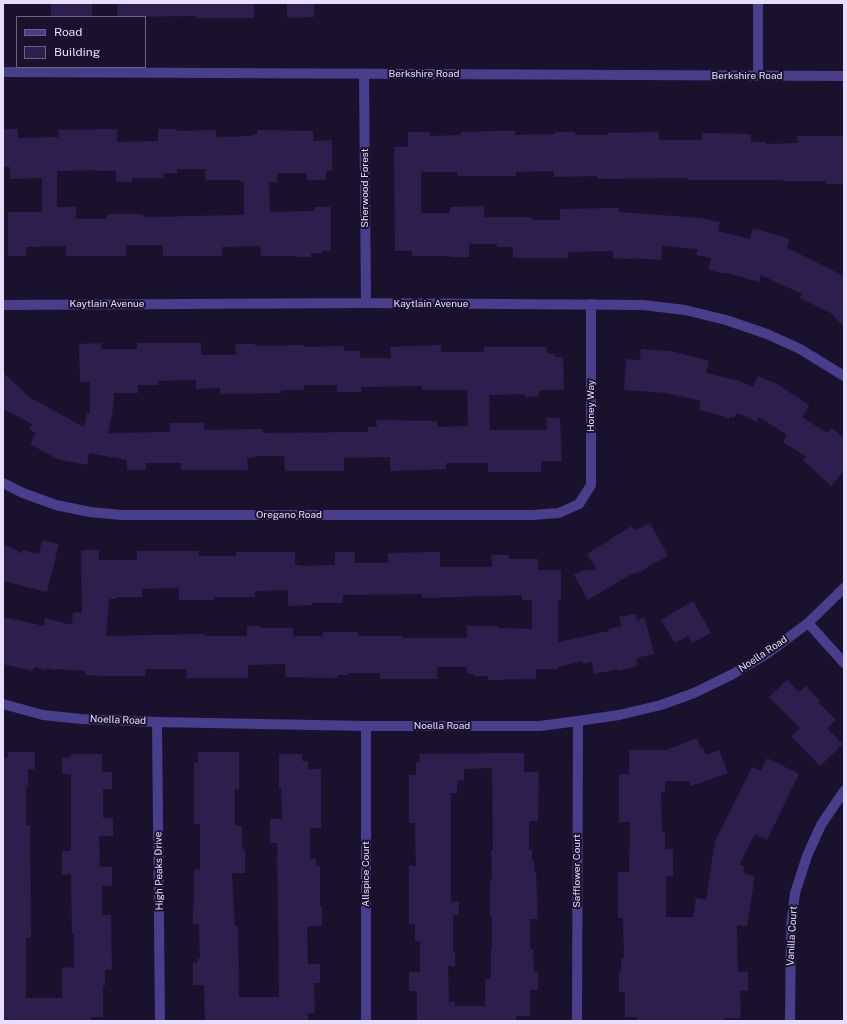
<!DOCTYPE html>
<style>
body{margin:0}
#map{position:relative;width:847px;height:1024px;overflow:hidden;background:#1a122d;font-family:"Public Sans",sans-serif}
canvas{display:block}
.frame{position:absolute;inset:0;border:4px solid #e5deff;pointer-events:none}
.legend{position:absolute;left:16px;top:16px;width:130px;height:52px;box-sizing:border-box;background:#1a122d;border:1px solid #6b6481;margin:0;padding:5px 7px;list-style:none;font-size:12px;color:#e5deff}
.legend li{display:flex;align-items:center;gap:8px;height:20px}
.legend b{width:20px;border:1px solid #6b6481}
</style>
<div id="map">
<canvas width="847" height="1024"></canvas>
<div class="frame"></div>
<ul class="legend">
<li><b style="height:5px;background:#493e8b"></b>Road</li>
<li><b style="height:11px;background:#2d1e4d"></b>Building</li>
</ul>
</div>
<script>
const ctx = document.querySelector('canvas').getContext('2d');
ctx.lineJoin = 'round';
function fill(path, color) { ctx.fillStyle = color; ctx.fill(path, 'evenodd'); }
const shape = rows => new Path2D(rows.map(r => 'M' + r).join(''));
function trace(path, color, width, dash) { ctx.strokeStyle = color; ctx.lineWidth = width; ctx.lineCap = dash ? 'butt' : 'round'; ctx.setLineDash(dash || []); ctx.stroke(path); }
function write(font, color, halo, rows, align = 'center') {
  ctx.font = font + ' "Public Sans",sans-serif'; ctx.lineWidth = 4; ctx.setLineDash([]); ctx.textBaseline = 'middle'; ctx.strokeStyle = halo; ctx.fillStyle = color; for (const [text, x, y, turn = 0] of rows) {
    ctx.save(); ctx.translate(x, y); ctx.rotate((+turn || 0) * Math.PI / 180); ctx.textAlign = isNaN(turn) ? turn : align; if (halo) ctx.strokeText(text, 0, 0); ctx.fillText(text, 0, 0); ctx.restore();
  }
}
fill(shape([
 [51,3,92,3,92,16,51,17],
 [117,3,254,3,254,18,196,18,196,16,117,17],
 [287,3,314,3,314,17,287,18],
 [3,129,18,129,18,138,59,137,58,130,117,129,117,142,158,141,158,129,177,129,177,131,216,130,216,137,252,136,252,135,257,134,257,130,313,131,313,141,332,140,332,171,326,171,326,180,307,180,307,173,277,173,277,182,269,182,270,212,315,211,315,207,331,207,331,251,322,251,322,253,311,253,311,257,297,257,297,256,261,256,260,246,222,247,222,256,163,256,163,245,126,245,126,256,66,256,66,246,26,247,26,256,8,256,8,212,42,212,42,178,10,179,10,167,3,167],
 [177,169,205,169,205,180,241,180,241,182,244,182,244,215,143,217,143,214,107,214,107,219,76,219,76,207,57,207,57,171,98,170,98,171,116,171,116,182,132,182,132,178,164,178,164,173,177,173],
 [495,131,515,131,515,135,555,134,555,132,575,132,575,135,608,135,608,133,659,132,659,140,702,140,702,133,751,134,751,142,766,142,766,144,798,143,797,136,844,136,844,184,826,184,826,181,782,181,782,180,687,180,687,178,597,179,597,176,554,177,554,171,516,172,516,176,457,176,457,172,421,172,421,213,450,213,450,207,484,206,484,217,532,217,532,220,560,220,560,209,619,208,618,212,701,218,720,222,718,231,750,239,753,228,790,239,787,248,844,276,844,327,831,313,800,298,802,294,761,275,759,282,727,273,727,274,708,270,711,258,696,255,698,249,662,246,661,260,631,258,631,259,613,258,613,251,568,252,568,258,513,258,513,247,497,247,497,244,469,244,469,257,450,257,450,256,412,256,412,251,395,251,394,147,408,147,408,132,430,132,430,136,461,135,461,132],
 [101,343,101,349,137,349,137,343,201,343,201,355,236,355,235,344,255,344,255,346,304,345,304,347,344,346,344,351,360,351,360,358,391,358,390,347,441,345,441,352,484,352,484,347,547,347,547,354,555,354,555,357,563,357,564,390,539,390,539,396,525,397,525,394,489,395,490,430,547,430,546,418,560,418,562,461,541,461,541,472,488,472,488,463,446,463,446,469,390,471,390,457,344,458,344,471,285,471,284,456,255,456,255,458,247,458,248,470,181,470,181,463,146,463,146,470,127,470,127,460,89,453,87,465,57,459,30,444,36,433,29,429,32,424,3,409,3,372,29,397,84,427,87,413,90,414,90,382,80,382,79,344],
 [196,380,196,389,220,388,220,394,281,393,281,390,304,390,304,385,337,385,337,392,361,392,361,387,422,386,422,390,467,390,468,426,437,427,437,421,376,420,377,427,368,427,368,432,263,433,263,429,204,430,204,423,170,423,170,432,108,433,114,403,114,393,138,393,138,385,158,385,158,381],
 [641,349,671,351,709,361,706,373,740,381,753,387,758,376,777,384,809,405,802,417,827,433,832,428,844,438,844,471,831,486,803,460,806,457,783,442,787,435,759,417,757,422,737,413,734,418,730,417,729,419,720,415,699,410,701,401,667,393,624,390,626,359,640,360],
 [650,523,668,556,646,568,647,569,634,574,633,573,588,600,574,575,583,570,597,570,587,554,610,540,610,539,632,526,634,531],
 [42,540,59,544,47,592,3,581,3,544,21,553,22,550,39,554],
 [81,550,99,550,99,560,137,560,137,551,199,551,199,556,236,556,236,552,295,552,295,565,301,565,301,566,335,565,335,552,355,552,355,563,388,563,388,553,440,552,440,567,492,567,491,555,509,555,509,559,538,559,538,570,561,570,561,601,558,600,558,642,609,631,609,629,622,626,619,617,636,614,637,620,645,618,654,654,636,658,638,666,618,671,618,669,594,674,592,662,583,664,582,661,558,667,558,669,536,669,536,679,488,680,488,676,474,676,474,674,467,674,467,667,437,667,437,679,380,679,380,673,348,673,348,675,338,675,338,678,285,677,285,664,248,665,248,678,186,678,187,669,145,669,145,676,102,676,85,675,85,671,56,669,56,670,46,668,45,670,34,667,33,671,3,664,3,617,44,626,45,618,72,625,73,612,82,613],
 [179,588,179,600,214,600,214,597,255,597,255,591,288,590,288,606,312,605,312,603,343,603,343,595,422,594,422,598,522,595,522,600,532,600,532,629,498,628,498,626,467,626,467,638,402,638,402,636,358,636,358,632,323,632,323,636,293,636,293,628,260,628,260,626,247,626,247,636,205,636,205,634,106,636,109,599,117,599,117,597,142,597,142,589],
 [693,601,711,633,692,643,688,636,675,643,661,620],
 [787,680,799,692,806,686,820,701,818,702,836,720,827,728,843,744,820,766,791,736,800,728,769,697],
 [697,738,701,749,703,748,706,755,719,750,728,773,691,786,689,781,665,781,665,792,661,792,662,832,665,832,665,849,673,849,673,876,667,876,666,880,666,917,693,917,696,898,706,900,715,841,752,767,761,771,767,758,799,774,767,840,755,834,739,865,744,866,743,873,755,876,747,926,737,925,738,972,748,972,748,991,740,991,741,1018,724,1018,724,1021,638,1021,637,1017,625,1017,625,992,619,992,619,971,621,971,621,958,624,958,623,918,618,918,618,872,629,872,629,850,630,850,630,822,619,822,619,774,629,774,629,750,666,750],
 [8,752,35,752,35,769,28,769,28,786,26,786,26,825,30,825,31,938,26,938,26,998,62,998,62,968,74,967,74,934,72,934,71,874,62,875,62,851,71,851,71,774,62,774,62,758,71,757,71,754,102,754,102,772,112,772,112,789,103,789,103,818,113,818,113,836,99,836,100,867,112,867,112,886,102,886,102,915,111,915,112,970,105,970,105,986,103,986,103,1017,91,1017,91,1021,5,1021,5,1018,3,1018,3,758,8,758],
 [198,752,239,752,239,789,235,789,235,826,242,826,242,849,245,849,245,873,232,873,235,926,238,926,239,997,279,997,277,843,270,843,270,819,282,819,281,788,279,789,279,754,302,754,302,761,308,761,308,769,321,769,321,828,310,828,310,859,316,859,316,866,320,866,320,906,322,906,322,926,307,926,308,964,320,964,320,983,314,983,315,1013,308,1013,308,1021,205,1020,204,985,193,985,193,963,197,963,197,959,200,959,199,924,193,924,193,906,194,906,194,870,200,869,200,824,194,824,194,763,198,763],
 [524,753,524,772,539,772,538,821,529,821,529,850,532,850,532,861,534,861,535,873,536,873,538,919,530,919,530,949,533,949,534,972,538,971,538,990,530,990,530,1016,516,1016,516,1021,417,1021,417,991,409,991,409,972,420,972,420,941,415,941,415,924,409,924,409,866,416,866,415,823,409,823,409,775,416,775,416,763,420,763,419,754],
 [492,768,493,850,491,850,492,881,490,881,490,917,492,917,492,949,491,949,491,979,485,979,485,1006,455,1006,455,1002,449,1002,448,966,455,966,455,952,453,952,453,915,459,915,459,901,451,902,451,793,457,793,457,781,464,780,464,769]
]), '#2d1e4d');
trace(shape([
 [758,3,758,76],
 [3,72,844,76],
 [364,74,366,303],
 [3,305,366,303,643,305,685,310,726,320,767,334,800,349,844,376],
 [3,483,23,493,56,505,90,512,121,515,533,515,559,513,579,504,591,485,591,304],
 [808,623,844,663],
 [3,704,43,715,81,719,157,722,366,726,540,726,578,721,619,715,661,705,694,693,731,675,768,653,808,623,844,588],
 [157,722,160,1021],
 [366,726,366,1021],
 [577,1021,578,721],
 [790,1021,791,927,795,893,807,856,821,825,844,791]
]), '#493e8b', 10);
write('10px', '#e5deff', '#1a122d', [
 ["Berkshire Road",424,74],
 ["Berkshire Road",747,76],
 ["Sherwood Forest",365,188,-90],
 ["Kaytlain Avenue",107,304],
 ["Kaytlain Avenue",431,304],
 ["Honey Way",591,406,-90],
 ["Oregano Road",289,515],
 ["Noella Road",763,654,-34],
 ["Noella Road",118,720,2],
 ["Noella Road",442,726],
 ["High Peaks Drive",159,871,-91],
 ["Safflower Court",577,871,-90],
 ["Allspice Court",366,874,-90],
 ["Vanilla Court",792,936,-87]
]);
</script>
